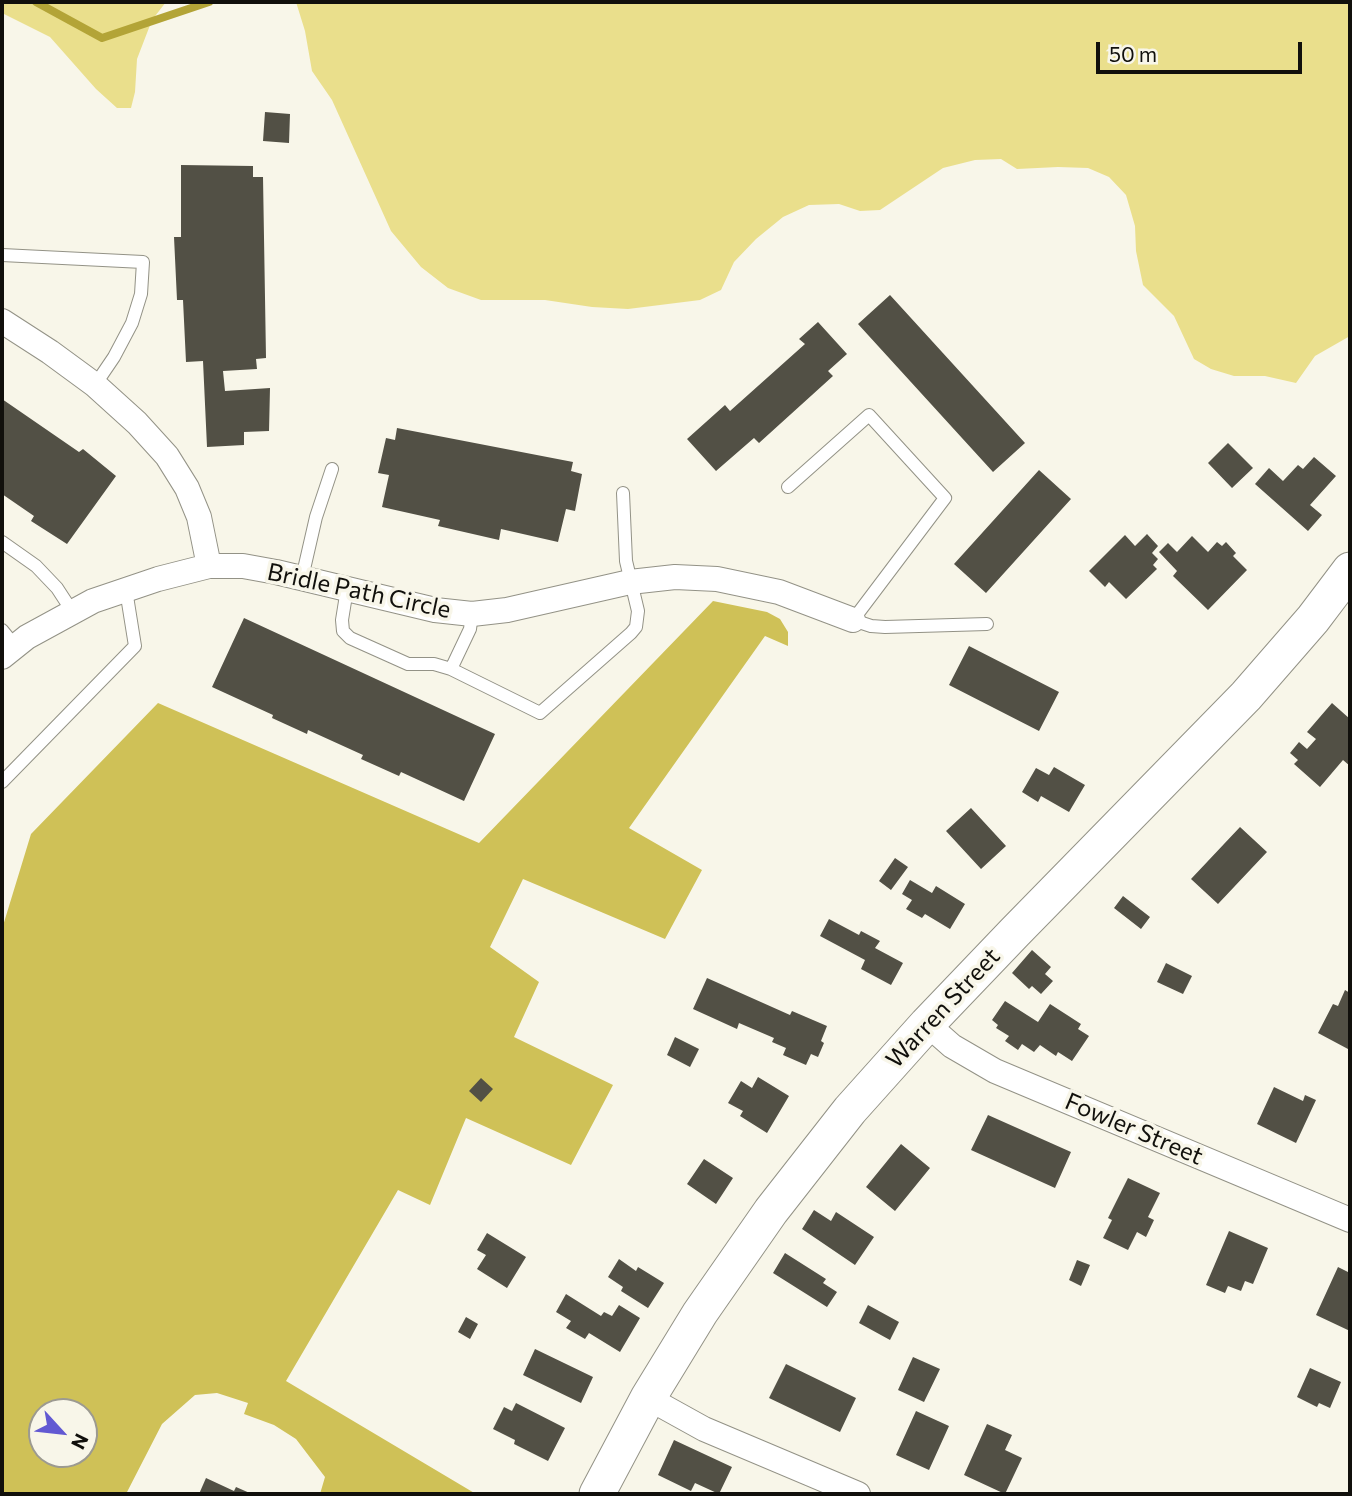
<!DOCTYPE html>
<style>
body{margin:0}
#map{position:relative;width:1352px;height:1496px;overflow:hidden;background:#f8f6e9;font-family:Commissioner,sans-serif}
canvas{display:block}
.frame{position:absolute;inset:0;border:4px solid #11100c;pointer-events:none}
.north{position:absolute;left:28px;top:1398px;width:70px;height:70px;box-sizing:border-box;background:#f8f6e9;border:2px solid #9c9a91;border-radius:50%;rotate:117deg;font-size:19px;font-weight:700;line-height:28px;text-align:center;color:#11100c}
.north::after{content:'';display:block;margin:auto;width:24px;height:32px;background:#6259d2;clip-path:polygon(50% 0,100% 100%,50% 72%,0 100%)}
.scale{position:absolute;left:1096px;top:42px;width:206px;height:32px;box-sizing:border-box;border:4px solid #11100c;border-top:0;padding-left:9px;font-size:21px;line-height:24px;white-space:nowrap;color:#11100c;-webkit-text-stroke:5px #f8f6e9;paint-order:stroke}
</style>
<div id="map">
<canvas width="1352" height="1496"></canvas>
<div class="frame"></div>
<div class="north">N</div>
<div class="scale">50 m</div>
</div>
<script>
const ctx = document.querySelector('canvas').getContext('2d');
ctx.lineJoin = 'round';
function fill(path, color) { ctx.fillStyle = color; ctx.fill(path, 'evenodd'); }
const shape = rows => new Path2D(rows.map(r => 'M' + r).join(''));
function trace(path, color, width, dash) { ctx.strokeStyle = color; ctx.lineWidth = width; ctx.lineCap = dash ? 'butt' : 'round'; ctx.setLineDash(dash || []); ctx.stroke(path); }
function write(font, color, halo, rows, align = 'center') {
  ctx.font = font + ' Commissioner,sans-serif'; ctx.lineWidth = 7; ctx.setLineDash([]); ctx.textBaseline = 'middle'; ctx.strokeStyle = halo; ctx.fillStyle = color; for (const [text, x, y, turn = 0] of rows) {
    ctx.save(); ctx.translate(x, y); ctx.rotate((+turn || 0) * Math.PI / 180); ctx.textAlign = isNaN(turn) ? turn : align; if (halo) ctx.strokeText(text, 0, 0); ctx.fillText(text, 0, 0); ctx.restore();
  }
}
fill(shape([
 [2,2,166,2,152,20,137,59,135,92,131,108,117,108,96,89,50,37,2,13],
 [296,2,1350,2,1350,336,1315,356,1296,383,1265,376,1234,376,1211,369,1194,359,1174,316,1143,285,1136,251,1135,226,1126,195,1109,177,1088,168,1058,167,1017,169,1001,159,975,160,943,168,880,210,860,211,839,204,809,205,783,217,756,239,734,262,721,290,700,300,628,309,592,307,545,300,481,300,448,288,421,267,391,231,332,100,312,71,305,31]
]), '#eadf8c');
fill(shape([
 [713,601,767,612,780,619,788,632,788,646,765,636,629,828,702,870,665,939,523,879,490,947,539,982,514,1037,613,1085,571,1165,466,1118,430,1205,398,1190,286,1381,476,1494,320,1494,325,1477,296,1439,274,1425,244,1414,248,1403,217,1393,195,1395,162,1424,126,1494,2,1494,2,929,31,834,158,703,479,843],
 [42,1412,84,1412,84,1454,42,1454]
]), '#cfc157');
trace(shape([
 [36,2,102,38,209,2]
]), '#b3a437', 8);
fill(shape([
 [265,112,290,114,289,143,263,141],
 [181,165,253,166,253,177,263,177,266,358,256,359,257,369,223,371,225,391,270,388,269,431,244,432,244,445,207,447,203,361,186,362,183,300,177,300,174,237,181,237],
 [890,295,1025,443,993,472,858,324],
 [818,322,847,354,828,371,833,376,759,443,754,438,716,471,687,439,725,405,730,411,805,344,799,339],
 [2,399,79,452,83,449,116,476,67,544,31,521,34,516,2,494],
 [397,428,573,462,571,471,582,474,575,511,566,509,558,542,501,529,499,540,438,526,440,520,382,507,389,475,378,473,386,438,395,440],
 [1228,443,1253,468,1232,488,1208,463],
 [1314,457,1336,476,1310,505,1322,515,1308,531,1255,484,1269,468,1283,481,1298,465,1303,469],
 [1039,470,1071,499,986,593,954,564],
 [1147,534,1158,546,1152,553,1158,559,1153,565,1157,569,1126,599,1109,582,1105,587,1089,571,1125,535,1135,546],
 [1192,536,1208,552,1217,542,1222,546,1226,542,1236,553,1233,556,1247,570,1208,610,1173,576,1177,571,1159,552,1168,543,1177,552],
 [244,618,495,734,464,801,401,772,399,776,361,759,363,755,308,730,307,734,272,718,273,715,212,687],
 [969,646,1059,692,1039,731,949,685],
 [1332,703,1350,719,1350,766,1343,760,1320,787,1294,764,1298,760,1290,753,1299,742,1307,749,1316,739,1307,732],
 [1054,767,1085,785,1069,812,1041,796,1038,802,1022,792,1036,768,1049,775],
 [971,808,1006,846,981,869,946,831],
 [1240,827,1267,852,1218,904,1191,879],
 [895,858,908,867,891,890,879,881],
 [910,880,932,893,936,886,965,904,950,929,925,914,922,918,906,909,912,900,902,894],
 [1123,896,1150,917,1141,929,1114,908],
 [829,919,859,935,861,931,880,941,875,948,903,963,891,985,861,969,865,960,820,936],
 [1032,950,1051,967,1045,974,1053,981,1041,994,1032,986,1029,989,1012,973],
 [1166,963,1192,976,1183,994,1157,982],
 [707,978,790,1015,792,1011,827,1026,821,1041,824,1043,818,1057,811,1054,806,1065,783,1055,786,1048,772,1042,774,1038,739,1023,737,1029,693,1009],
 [1345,990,1350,993,1348,1049,1318,1033,1333,1004,1338,1006],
 [1005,1001,1038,1022,1050,1004,1081,1024,1078,1029,1089,1036,1072,1061,1058,1052,1056,1056,1040,1045,1034,1052,1022,1044,1018,1050,1005,1041,1009,1036,996,1028,998,1025,992,1020],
 [675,1037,699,1049,690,1067,667,1055],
 [758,1077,789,1096,767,1133,740,1116,743,1111,728,1103,741,1081,752,1088],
 [481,1078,493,1089,481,1102,469,1091],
 [1274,1087,1303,1101,1305,1095,1316,1100,1296,1143,1257,1124],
 [988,1115,1071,1152,1055,1188,971,1150],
 [901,1144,930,1168,895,1211,866,1187],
 [704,1159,733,1178,716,1204,687,1184],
 [1128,1178,1160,1193,1148,1217,1154,1220,1146,1237,1137,1232,1128,1250,1103,1238,1112,1220,1108,1218],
 [814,1210,831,1221,836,1212,874,1237,855,1265,802,1229],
 [1229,1231,1268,1248,1253,1284,1245,1281,1241,1291,1228,1286,1225,1293,1206,1285],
 [487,1233,526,1257,507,1288,477,1269,486,1255,477,1250],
 [785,1253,826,1279,823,1283,837,1292,827,1307,773,1273],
 [619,1259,636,1271,638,1267,664,1283,648,1308,621,1291,623,1287,608,1277],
 [1077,1260,1090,1265,1081,1286,1069,1280],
 [1338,1267,1350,1273,1350,1331,1316,1315],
 [566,1294,601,1316,604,1312,612,1316,619,1305,640,1318,620,1352,589,1333,585,1339,566,1328,571,1321,556,1312],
 [868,1305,899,1322,890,1340,859,1323],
 [466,1317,478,1324,470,1339,458,1332],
 [535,1349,593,1377,581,1403,523,1375],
 [913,1357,940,1369,924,1402,898,1390],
 [786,1364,856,1398,840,1432,769,1398],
 [1310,1368,1341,1382,1330,1408,1319,1403,1317,1407,1297,1397],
 [516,1403,565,1428,548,1461,514,1444,515,1440,493,1429,504,1407,512,1411],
 [916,1411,949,1426,929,1470,896,1455],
 [987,1424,1012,1435,1005,1450,1022,1458,1005,1494,964,1475],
 [674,1440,732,1467,719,1494,695,1483,691,1491,658,1475],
 [206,1478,234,1491,236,1487,252,1494,199,1494]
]), '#525045');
const service = shape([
 [2,255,143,262,141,294,132,323,114,357,95,385],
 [788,487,869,415,945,498,853,620,871,626,885,627,987,624],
 [2,542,36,566,57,588,72,611],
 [302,578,316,517,332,469],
 [347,589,342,620,343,631,350,638,408,664,434,664,451,669,540,713,631,633,636,627,638,611,626,561,623,493],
 [2,630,15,646],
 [451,669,470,629,472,614],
 [2,782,135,646,126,590]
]);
const minor = shape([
 [2,321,50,352,95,385,137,423,167,456,187,488,199,517,209,566],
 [2,657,27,637,93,601,158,579,209,566,243,566,276,572,435,610,472,614,507,610,630,582,675,577,717,579,779,592,853,620],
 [927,1024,952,1046,995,1071,1350,1220],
 [648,1398,704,1429,858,1494]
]);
const secondary = shape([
 [597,1494,648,1398,700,1313,771,1211,850,1110,927,1024,1015,932,1246,696,1313,619,1350,570]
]);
trace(service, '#939286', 14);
trace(minor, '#939286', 26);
trace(secondary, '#939286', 37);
trace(service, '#fff', 12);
trace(minor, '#fff', 24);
trace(secondary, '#fff', 35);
write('24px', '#11100c', '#f8f6e9', [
 ["Bridle Path Circle",359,591,12],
 ["Warren Street",943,1008,-47],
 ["Fowler Street",1134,1129,23]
]);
</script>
